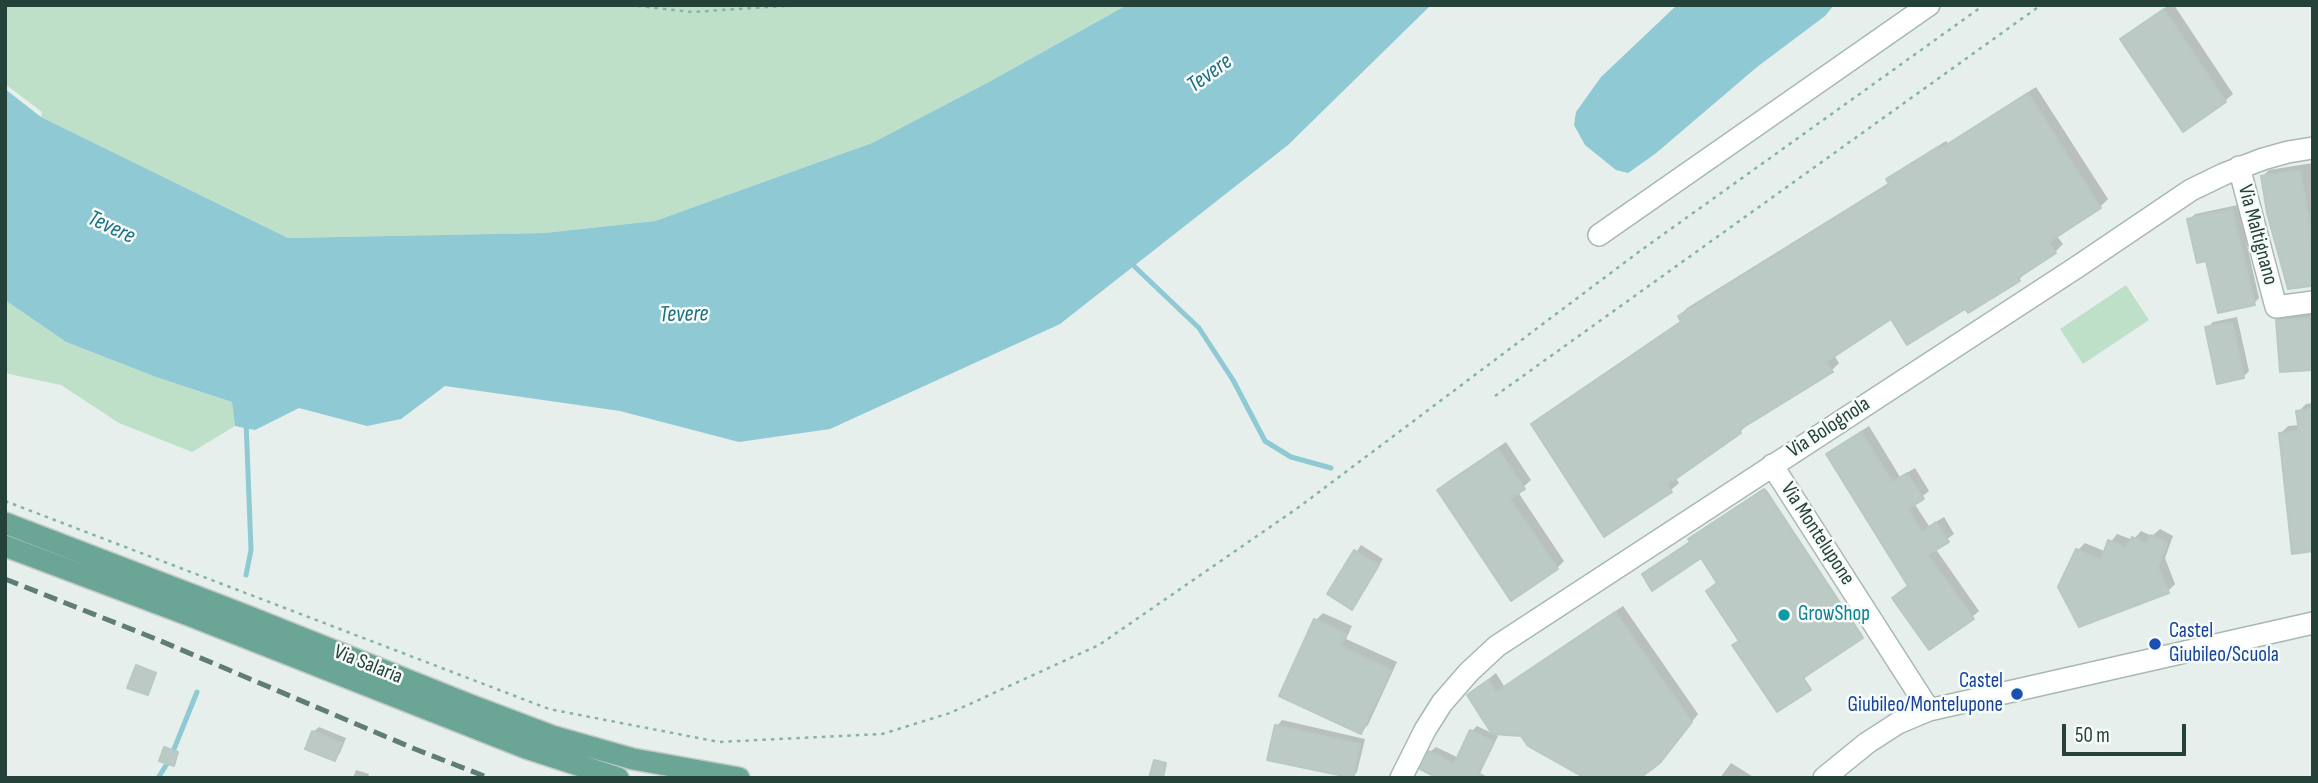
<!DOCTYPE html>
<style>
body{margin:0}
#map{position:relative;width:2318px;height:783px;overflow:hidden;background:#e6efeb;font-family:"Sofia Sans Condensed",sans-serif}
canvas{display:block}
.frame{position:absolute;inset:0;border:7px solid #24423a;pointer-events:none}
.scale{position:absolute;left:2062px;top:724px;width:124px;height:32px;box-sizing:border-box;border:4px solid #24423a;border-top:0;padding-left:9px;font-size:21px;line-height:24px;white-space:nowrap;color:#24423a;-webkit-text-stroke:5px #f7fbf9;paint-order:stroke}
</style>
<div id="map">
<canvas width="2318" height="783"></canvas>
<div class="frame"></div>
<div class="scale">50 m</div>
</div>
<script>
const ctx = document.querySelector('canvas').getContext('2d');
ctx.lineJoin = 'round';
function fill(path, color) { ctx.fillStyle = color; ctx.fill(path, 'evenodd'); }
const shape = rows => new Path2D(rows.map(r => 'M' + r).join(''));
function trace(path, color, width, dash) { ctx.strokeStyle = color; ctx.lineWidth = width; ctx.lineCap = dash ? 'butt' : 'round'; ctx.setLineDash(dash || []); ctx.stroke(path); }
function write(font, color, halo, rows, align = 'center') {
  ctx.font = font + ' "Sofia Sans Condensed",sans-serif'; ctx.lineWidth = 5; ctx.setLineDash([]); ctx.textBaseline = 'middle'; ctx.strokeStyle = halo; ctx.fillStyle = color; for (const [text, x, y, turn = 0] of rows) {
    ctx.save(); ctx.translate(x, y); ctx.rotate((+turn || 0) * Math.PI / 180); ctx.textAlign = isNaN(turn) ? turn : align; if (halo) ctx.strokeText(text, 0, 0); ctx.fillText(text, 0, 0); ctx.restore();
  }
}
fill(shape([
 [5,5,1127,5,987,83,872,143,655,221,544,233,288,238,41,117,42,112,5,84],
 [2126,285,2149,320,2083,364,2060,329],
 [5,300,66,342,156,377,232,402,235,426,192,452,119,423,61,385,9,374,5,371]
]), '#bfe0c8');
fill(shape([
 [1127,5,1431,5,1288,145,1060,324,830,429,739,442,620,411,445,386,401,419,367,426,299,408,255,430,235,426,232,402,156,377,66,342,5,300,5,89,41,117,288,238,544,233,655,221,872,143,987,83],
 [1677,5,1834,5,1825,16,1757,67,1655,154,1628,173,1616,170,1585,145,1574,125,1576,112,1601,77]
]), '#8ec9d4');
fill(shape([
 [2169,5,2174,5,2233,94,2225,101,2123,39,2130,32],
 [2036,87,2108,199,2100,207,2056,235,2063,244,2055,252,2026,271,2019,280,1965,306,1891,317,1834,355,1839,363,1832,370,1748,424,1740,432,1675,477,1679,483,1671,490,1605,534,1533,425,1540,417,1682,320,1680,316,1687,308,1890,182,1888,179,1896,172,1946,141,1948,143],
 [2313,163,2313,282,2311,284,2263,176,2269,170],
 [2238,205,2259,298,2254,303,2207,259,2189,220,2195,214],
 [2313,313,2313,367,2311,368,2277,321,2284,315],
 [2237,317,2249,371,2243,377,2207,328,2213,322],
 [2313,403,2313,549,2281,433,2288,426,2300,425,2298,412,2306,404],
 [1869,426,1900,477,1915,468,1929,491,1914,503,1929,526,1944,517,1954,534,1935,548,1979,611,1972,617,1910,585,1828,455,1835,448],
 [1506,442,1531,480,1518,492,1564,561,1557,568,1439,490,1447,482],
 [1766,489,1863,636,1803,676,1811,688,1778,710,1741,640,1720,583,1692,538],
 [2160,529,2173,536,2165,558,2175,584,2168,591,2078,550,2085,543,2104,551,2117,534,2133,540,2141,531,2152,536],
 [1361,545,1383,559,1352,608,1329,593],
 [1623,606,1698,714,1668,753,1522,734,1469,695,1496,673,1504,686],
 [1323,613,1352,626,1346,639,1397,662,1368,725,1361,732,1316,620],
 [1282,720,1365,739,1357,772,1352,778,1277,726],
 [1477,726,1498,736,1480,773,1489,778,1448,778,1430,752,1436,747,1459,758,1472,731],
 [319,727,346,738,340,753,335,759,313,732],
 [1731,763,1755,778,1720,778],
 [356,770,369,774,368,778,353,778]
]), '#0003');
trace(shape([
 [1134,266,1199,328,1233,380,1265,441,1291,457,1331,468],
 [246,421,251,550,246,575],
 [158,778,170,759,197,692]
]), '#8ec9d4', 5);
const building = shape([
 [2164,9,2226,102,2183,132,2120,39,2164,9],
 [2028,93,2101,208,2049,242,2056,253,2018,278,2020,281,1968,313,1965,309,1907,345,1891,319,1826,362,1833,372,1739,430,1741,433,1667,485,1672,492,1604,537,1531,424,1681,322,1678,316,1889,184,1886,179,1938,147,1940,149,2028,93],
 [2300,170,2309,222,2311,286,2288,289,2267,213,2261,176,2300,170],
 [2232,209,2255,305,2218,313,2206,261,2197,263,2187,219,2232,209],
 [2309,318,2312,370,2280,372,2276,320,2309,318],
 [2232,322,2244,378,2217,384,2205,327,2232,322],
 [2313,409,2313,551,2292,554,2279,433,2299,431,2296,411,2313,409],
 [1861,432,1893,482,1907,473,1924,499,1908,509,1922,532,1936,522,1949,542,1928,555,1974,619,1929,650,1892,598,1908,586,1826,454,1861,432],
 [1498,449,1525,489,1510,499,1558,569,1511,601,1437,490,1498,449],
 [1764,489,1863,638,1803,678,1811,690,1777,712,1732,645,1739,641,1706,591,1717,583,1701,558,1652,591,1642,574,1690,542,1688,539,1764,489],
 [2151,535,2167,543,2158,567,2169,593,2079,627,2058,587,2076,549,2101,560,2108,540,2126,547,2132,537,2146,544,2151,535],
 [1354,550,1379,565,1352,610,1327,594,1354,550],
 [1615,612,1692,722,1660,763,1640,778,1585,778,1528,746,1521,736,1492,734,1467,695,1488,680,1496,692,1615,612],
 [1314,619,1346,634,1340,646,1391,670,1361,734,1279,696,1314,619],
 [136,665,156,673,148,695,127,688,136,665],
 [1275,725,1360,744,1353,778,1267,760,1275,725],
 [1470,730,1494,742,1478,775,1483,778,1438,778,1420,769,1429,751,1454,764,1470,730],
 [312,731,342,743,335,761,305,749,312,731],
 [164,747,178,752,174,766,159,761,164,747],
 [1154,760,1166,763,1163,778,1149,778,1154,760]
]);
fill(building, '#bbcac4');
trace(building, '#b8c9c2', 2);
const minor = shape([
 [2239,167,2276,307,2313,302],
 [1599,235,1929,5],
 [1772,465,1929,710],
 [1401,778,1425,730,1442,703,1469,672,1497,646,2077,267,2191,190,2224,174,2263,159,2288,152,2313,148],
 [1824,778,1867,743,1898,723,1929,710,2313,623]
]);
const major = shape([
 [5,523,242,614,470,705,552,736,633,759,739,778],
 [5,546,191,616,526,748,618,778]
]);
trace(minor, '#a8b8b2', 24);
trace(major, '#c2cac8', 24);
trace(shape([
 [629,5,692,12,799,5],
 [1495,396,2041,5],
 [5,501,549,709,719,742,882,734,950,713,1099,645,1299,507,1640,251,1984,5]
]), '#86b3a5', 2.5, [3.5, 5]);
trace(minor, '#fff', 21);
trace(major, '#6aa596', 21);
trace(shape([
 [5,579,156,639,415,749,489,778]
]), '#5f7d75', 5, [14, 7]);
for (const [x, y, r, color] of [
 [1784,615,7,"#0f9aa8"],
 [2155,644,7,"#1a4fb4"],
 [2017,694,7,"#1a4fb4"]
]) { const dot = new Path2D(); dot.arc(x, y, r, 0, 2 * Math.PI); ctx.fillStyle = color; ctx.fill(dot); trace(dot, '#f7fbf9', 2.5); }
write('21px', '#24423a', '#f7fbf9', [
 ["Via Maltignano",2257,235,75],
 ["Via Bolognola",1829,428,-33],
 ["Via Montelupone",1817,534,57],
 ["Via Salaria",368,665,22]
]);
write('21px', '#0d838f', '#f7fbf9', [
 ["GrowShop",1798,615]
], 'left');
write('21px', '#164399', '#f7fbf9', [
 ["Castel",2169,632],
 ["Giubileo/Scuola",2169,656],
 ["Castel",2003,682,"right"],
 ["Giubileo/Montelupone",2003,706,"right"]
], 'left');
write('italic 23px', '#1c6f80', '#f7fbf9', [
 ["Tevere",1210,74,-36],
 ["Tevere",111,228,25],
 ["Tevere",684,315,-1]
]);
</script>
